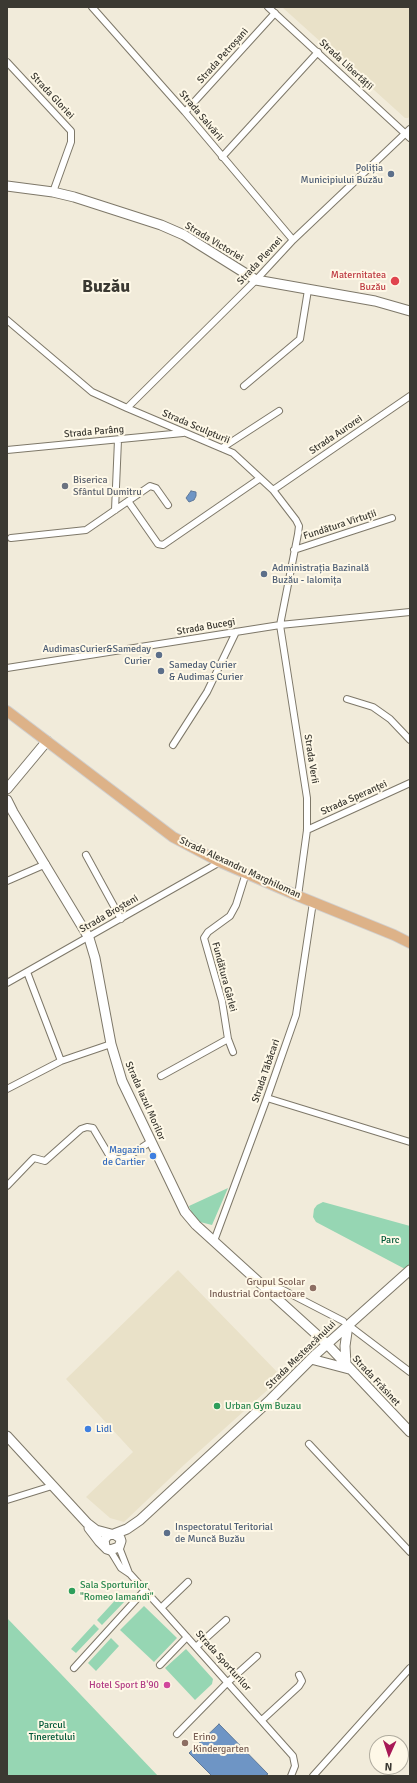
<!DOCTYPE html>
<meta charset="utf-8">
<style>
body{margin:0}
#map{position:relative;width:417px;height:1783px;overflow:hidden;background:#f1ebda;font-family:Signika,sans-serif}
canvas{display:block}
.frame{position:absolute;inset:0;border:8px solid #3b3932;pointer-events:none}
.north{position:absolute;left:369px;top:1735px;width:40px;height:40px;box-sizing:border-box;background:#fef8e7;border:1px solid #b0ac9f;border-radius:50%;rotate:183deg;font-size:11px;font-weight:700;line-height:16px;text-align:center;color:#3b3932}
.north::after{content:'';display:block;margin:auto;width:14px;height:18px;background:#a81956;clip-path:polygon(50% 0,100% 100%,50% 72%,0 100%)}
</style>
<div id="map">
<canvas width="417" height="1783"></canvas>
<div class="frame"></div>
<div class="north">N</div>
</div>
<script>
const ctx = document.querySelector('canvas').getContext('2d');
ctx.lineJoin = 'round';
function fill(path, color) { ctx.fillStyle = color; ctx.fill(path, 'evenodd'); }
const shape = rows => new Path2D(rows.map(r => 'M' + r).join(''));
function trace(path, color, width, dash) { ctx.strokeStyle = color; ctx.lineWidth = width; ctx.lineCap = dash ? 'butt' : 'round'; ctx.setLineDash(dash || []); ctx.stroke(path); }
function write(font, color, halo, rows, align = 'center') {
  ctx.font = font + ' Signika,sans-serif'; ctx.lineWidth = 4; ctx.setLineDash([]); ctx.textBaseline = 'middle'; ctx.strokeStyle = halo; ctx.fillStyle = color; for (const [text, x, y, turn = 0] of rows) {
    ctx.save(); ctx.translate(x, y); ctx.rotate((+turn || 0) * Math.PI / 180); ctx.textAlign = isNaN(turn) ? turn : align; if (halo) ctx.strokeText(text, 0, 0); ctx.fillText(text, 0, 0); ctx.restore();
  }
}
fill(shape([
 [282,7,410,7,410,116,408,118,405,118],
 [178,1270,282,1377,185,1464,124,1522,110,1518,86,1497,133,1452,66,1379]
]), '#e9e1c8');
fill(shape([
 [228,1188,212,1225,200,1222,192,1214,189,1206],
 [323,1202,410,1226,410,1264,405,1269,316,1222,313,1217,314,1209,317,1205],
 [120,1595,126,1600,102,1625,97,1620],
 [144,1606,177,1638,154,1662,120,1630],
 [7,1618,61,1674,158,1776,7,1776],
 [94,1624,99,1629,76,1653,71,1649],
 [111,1638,119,1646,96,1671,88,1663],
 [186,1649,213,1679,212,1684,195,1700,165,1668]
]), '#96d6b3');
const water = shape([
 [191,491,196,492,196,496,194,500,189,502,186,498,191,491],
 [219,1724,268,1774,265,1776,212,1776,189,1753,219,1724]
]);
fill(water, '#6e95c5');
trace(water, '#5f7999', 1);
const street = shape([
 [92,7,185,112,293,240],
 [268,7,410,138],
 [7,62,71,131,71,142,53,192],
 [185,112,275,13],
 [222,157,318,52],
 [7,320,92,392,127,408,233,453,273,490,296,520,299,526,298,534,280,625,307,798,307,830,298,896],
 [244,386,300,339,308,290],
 [127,408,256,280,293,240,410,129],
 [222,448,279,411],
 [7,450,183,433],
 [273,490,410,396],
 [128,501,158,544,163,545,259,479],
 [115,510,118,440],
 [11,538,86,530,150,486,156,488,168,505],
 [294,550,392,518],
 [7,668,280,625,410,612],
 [347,699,373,707,390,719,410,740],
 [173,745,207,692,236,632],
 [307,830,410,783],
 [86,855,121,919],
 [7,881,46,864],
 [27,972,61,1061],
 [7,983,220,862],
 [233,1052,228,1039,222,1001,204,938,208,932,230,916,236,905,246,873],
 [161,1076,228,1039],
 [7,1089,61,1061,111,1044],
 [267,1098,410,1142],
 [7,1186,32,1160,34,1158,45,1161,81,1129,87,1127,93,1128,109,1155,117,1159,126,1158,150,1142],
 [214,1241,267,1098,296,1015,313,902],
 [265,1286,283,1290,343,1321],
 [348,1325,410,1372],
 [309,1444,410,1552],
 [7,1500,52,1486],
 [119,1547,129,1573],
 [110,1550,121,1568,130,1574,161,1608,293,1756,295,1766,291,1776],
 [161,1608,188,1582],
 [196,1647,226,1620],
 [160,1665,187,1637],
 [74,1668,144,1591],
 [262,1720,299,1686,302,1681,299,1675],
 [177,1734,228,1682,257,1656],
 [313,1776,410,1668]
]);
const secondary = shape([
 [7,186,53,192,74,197,161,225,184,235,256,280,375,301,410,311],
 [7,789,47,741],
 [7,800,13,812,89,938,95,958,111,1044,122,1081,185,1212,196,1225,327,1344,410,1432],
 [311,1359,349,1369],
 [346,1364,345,1346,348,1325],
 [7,1436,87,1523,96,1530,111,1534],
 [89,1528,99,1541,107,1549,110,1550,119,1547,121,1541,120,1538,114,1534,108,1535,104,1540,105,1546],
 [114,1534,127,1529,140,1520,271,1399,316,1354,410,1270]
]);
const primary = shape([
 [7,711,173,837,220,862,298,896,394,935,410,943]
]);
trace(street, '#7e7869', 8);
trace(secondary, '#7e7869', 11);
trace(primary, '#d0cfce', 12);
trace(street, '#fff', 6);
trace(secondary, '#fff', 9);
trace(primary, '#ddb288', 10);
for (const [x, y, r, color] of [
 [391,174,4,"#5c6f8a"],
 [395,281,5,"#e0444e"],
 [65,486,4,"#6b7280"],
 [264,574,4,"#5c6f8a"],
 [159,655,4,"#5c6f8a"],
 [161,671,4,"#5c6f8a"],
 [153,1156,4,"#3f7fe0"],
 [313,1288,4,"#8d6e63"],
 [217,1406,4,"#2e9e5b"],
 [88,1429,4,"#3f7fe0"],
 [167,1533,4,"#5c6f8a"],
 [72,1591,4,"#2e9e5b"],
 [167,1685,4,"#d1479c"],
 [185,1743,4,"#8d6e63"]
]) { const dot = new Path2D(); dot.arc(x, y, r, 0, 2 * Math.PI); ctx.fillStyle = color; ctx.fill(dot); trace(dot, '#fef8e7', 1.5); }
write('10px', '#3b3932', '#fef8e7', [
 ["Strada Petroșani",223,56,-48],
 ["Strada Libertății",346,65,43],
 ["Strada Gloriei",52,96,47],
 ["Strada Salvării",201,116,50],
 ["Strada Victoriei",214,242,31],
 ["Strada Plevnei",260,261,-47],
 ["Strada Sculpturii",196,427,23],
 ["Strada Parâng",94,432,-5],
 ["Strada Aurorei",336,435,-34],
 ["Fundătura Virtuții",340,525,-18],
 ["Strada Bucegi",206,627,-10],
 ["Strada Verii",311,759,81],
 ["Strada Speranței",354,798,-24],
 ["Strada Alexandru Marghiloman",240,868,25],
 ["Strada Broșteni",109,914,-30],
 ["Fundătura Gârlei",224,977,75],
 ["Strada Tăbăcari",266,1071,-71],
 ["Strada Iazul Morilor",145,1101,66],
 ["Strada Mesteacănului",301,1355,-44],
 ["Strada Frăsinet",376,1381,47],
 ["Strada Sporturilor",223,1661,48]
]);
write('10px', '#4e5e75', '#fef8e7', [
 ["Poliția",383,168,"right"],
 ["Municipiului Buzău",383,180,"right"],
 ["Administrația Bazinală",272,568],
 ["Buzău - Ialomița",272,580],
 ["AudimasCurier&Sameday",151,649,"right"],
 ["Curier",151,661,"right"],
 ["Sameday Curier",169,665],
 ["& Audimas Curier",169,677],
 ["Inspectoratul Teritorial",175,1527],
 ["de Muncă Buzău",175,1539]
], 'left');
write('10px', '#be3a42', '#fef8e7', [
 ["Maternitatea",386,275],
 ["Buzău",386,287]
], 'right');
write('10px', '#5b616d', '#fef8e7', [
 ["Biserica",73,480],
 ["Sfântul Dumitru",73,492]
], 'left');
write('10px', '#366cbe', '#fef8e7', [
 ["Magazin",145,1150],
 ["de Cartier",145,1162],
 ["Lidl",96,1429,"left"]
], 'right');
write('10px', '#005838', '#fef8e7', [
 ["Parc",390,1240],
 ["Parcul",52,1725],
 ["Tineretului",52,1737]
]);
write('10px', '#785e54', '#fef8e7', [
 ["Grupul Scolar",305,1282],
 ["Industrial Contactoare",305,1294],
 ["Erino",193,1737,"left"],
 ["Kindergarten",193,1749,"left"]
], 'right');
write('10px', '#27864d', '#fef8e7', [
 ["Urban Gym Buzau",225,1406],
 ["Sala Sporturilor",80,1585],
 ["\"Romeo Iamandi\"",80,1597]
], 'left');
write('10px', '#b23c85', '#fef8e7', [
 ["Hotel Sport B'90",159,1685]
], 'right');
write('bold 18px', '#3b3932', '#fef8e7', [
 ["Buzău",106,287]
]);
</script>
